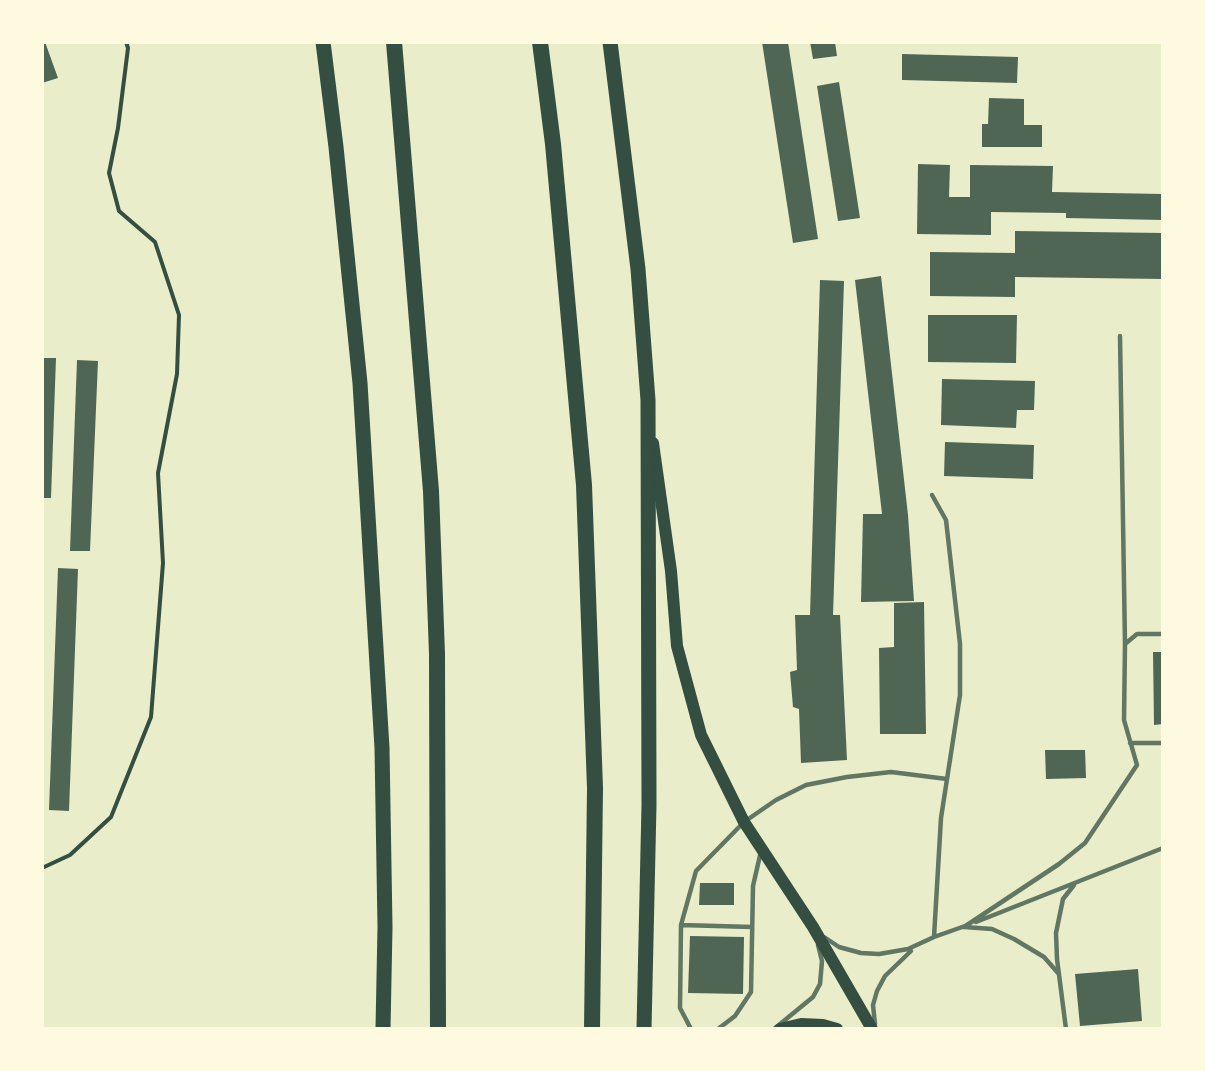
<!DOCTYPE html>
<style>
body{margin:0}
#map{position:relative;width:1205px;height:1071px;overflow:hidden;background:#e9edc9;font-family:"Work Sans",sans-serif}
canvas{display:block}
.frame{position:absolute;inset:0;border:44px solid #fefae0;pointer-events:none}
</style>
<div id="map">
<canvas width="1205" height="1071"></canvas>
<div class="frame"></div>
</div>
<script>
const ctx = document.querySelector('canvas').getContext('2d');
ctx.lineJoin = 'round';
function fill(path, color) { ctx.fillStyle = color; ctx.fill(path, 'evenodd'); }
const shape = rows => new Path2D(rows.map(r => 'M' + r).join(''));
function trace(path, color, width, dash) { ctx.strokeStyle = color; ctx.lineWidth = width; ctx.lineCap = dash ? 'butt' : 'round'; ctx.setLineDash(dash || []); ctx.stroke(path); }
fill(shape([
 [42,42,45,42,58,78,42,83],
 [762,42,788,42,818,239,793,243],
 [810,42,835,42,837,56,813,59],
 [902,54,1018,57,1017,83,902,80],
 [839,82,860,218,838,221,817,86],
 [989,98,1024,99,1024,125,1042,125,1042,147,982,147,982,124,988,124],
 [918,164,950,165,949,197,970,197,970,165,1053,166,1052,192,1163,194,1163,220,1066,218,1066,213,991,212,991,235,917,234],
 [1015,231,1163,233,1163,279,1015,277,1015,297,930,296,930,252,1015,253],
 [881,276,908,515,914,601,861,602,863,514,882,514,855,280],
 [820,280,844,281,833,615,840,615,847,760,801,763,799,709,793,707,790,672,797,670,795,615,810,615],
 [928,315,1017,315,1016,363,928,362],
 [42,358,56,358,51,498,42,498],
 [77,360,98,361,90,551,70,551],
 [942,379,1035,381,1034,410,1017,410,1016,428,941,425],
 [945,442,1034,445,1033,479,944,476],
 [58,568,78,569,69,811,49,810],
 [924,602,926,734,880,734,879,648,894,647,894,603],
 [1153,652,1163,652,1163,724,1154,725],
 [1045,750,1085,750,1086,778,1046,779],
 [700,883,734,883,734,905,699,905],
 [690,936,744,937,743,994,688,993],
 [1138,969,1142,1021,1080,1026,1075,974]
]), '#4f6655');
trace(shape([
 [42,868,70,855,111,817,151,717,163,563,158,473,177,374,179,315,155,242,119,211,109,173,118,128,128,48,126,42]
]), '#344e41', 4);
trace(shape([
 [1120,336,1125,644],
 [932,495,946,520,960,644,960,695,941,818,934,937],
 [1130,743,1163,743],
 [976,922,1163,848],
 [681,925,752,927],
 [964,927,1059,864,1085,843,1137,765,1124,720,1125,644,1137,634,1163,634],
 [964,927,992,929,1014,939,1044,957,1058,973],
 [824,937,839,947,861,953,879,954,908,949,934,937,965,926],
 [875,1024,873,1005,877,991,885,976,911,951],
 [691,1029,680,1008,681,925,696,871,744,822,776,800,806,785,847,777,891,772,947,779],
 [718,1029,735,1016,751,992,753,886,761,851],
 [774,1029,813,997,820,984,822,961,818,945],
 [1066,1029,1057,959,1056,933,1063,899,1074,885]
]), '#617663', 4.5);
trace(shape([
 [653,443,671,571,677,646,701,735,744,822,813,927,872,1029],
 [780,1029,801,1024,823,1025,837,1029]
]), '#344e41', 12);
trace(shape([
 [323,42,336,147,360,383,382,748,385,927,383,1029],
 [610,42,638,269,648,400,649,805,644,1029]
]), '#344e41', 15);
trace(shape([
 [394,42,431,491,437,654,438,1029],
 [540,42,553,144,584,485,595,788,592,1029]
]), '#344e41', 16);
</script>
